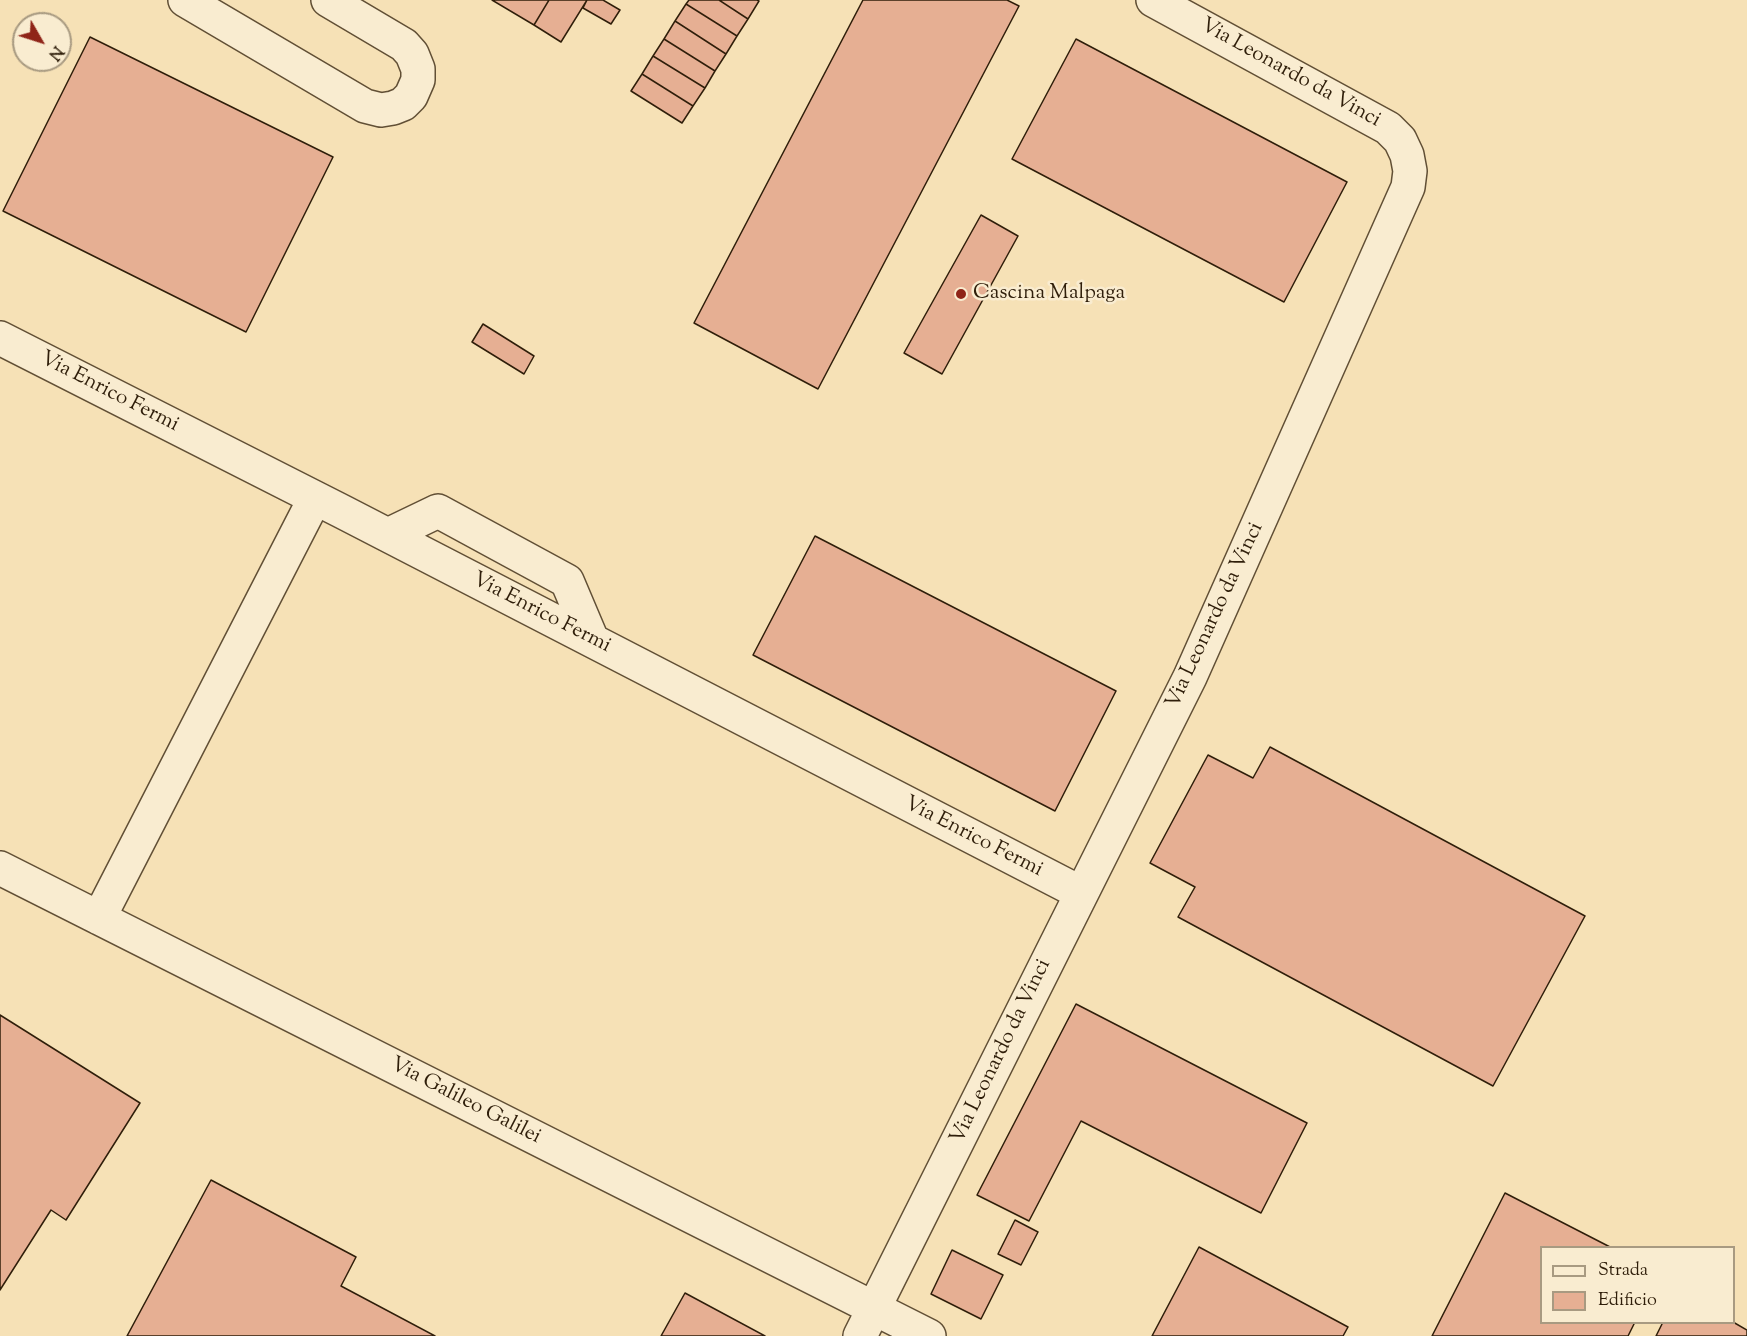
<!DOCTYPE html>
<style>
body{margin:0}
#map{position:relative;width:1747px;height:1336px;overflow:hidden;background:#f6e1b6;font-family:"Sorts Mill Goudy",serif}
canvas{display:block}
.legend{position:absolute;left:1540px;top:1246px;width:195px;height:78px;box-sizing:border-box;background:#f9ecd0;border:2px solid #a89a81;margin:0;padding:8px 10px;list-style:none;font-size:18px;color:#2f1e0a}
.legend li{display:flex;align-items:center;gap:12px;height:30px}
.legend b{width:30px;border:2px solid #a89a81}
.north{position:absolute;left:12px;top:12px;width:60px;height:60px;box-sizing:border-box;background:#f9ecd0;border:2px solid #a89a81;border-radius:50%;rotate:129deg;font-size:16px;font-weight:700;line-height:24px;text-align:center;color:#2f1e0a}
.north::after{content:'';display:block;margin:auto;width:21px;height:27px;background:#8f2418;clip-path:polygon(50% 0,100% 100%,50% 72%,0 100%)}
</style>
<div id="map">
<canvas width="1747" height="1336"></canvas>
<ul class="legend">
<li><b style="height:8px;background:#f9ecd0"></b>Strada</li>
<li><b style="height:16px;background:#e6af93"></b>Edificio</li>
</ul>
<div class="north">N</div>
</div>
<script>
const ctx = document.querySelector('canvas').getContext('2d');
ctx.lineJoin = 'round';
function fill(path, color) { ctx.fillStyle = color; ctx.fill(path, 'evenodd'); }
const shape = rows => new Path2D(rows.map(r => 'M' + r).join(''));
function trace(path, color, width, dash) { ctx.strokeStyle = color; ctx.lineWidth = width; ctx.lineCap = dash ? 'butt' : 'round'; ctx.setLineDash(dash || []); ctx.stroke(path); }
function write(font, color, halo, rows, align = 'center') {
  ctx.font = font + ' "Sorts Mill Goudy",serif'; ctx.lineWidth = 5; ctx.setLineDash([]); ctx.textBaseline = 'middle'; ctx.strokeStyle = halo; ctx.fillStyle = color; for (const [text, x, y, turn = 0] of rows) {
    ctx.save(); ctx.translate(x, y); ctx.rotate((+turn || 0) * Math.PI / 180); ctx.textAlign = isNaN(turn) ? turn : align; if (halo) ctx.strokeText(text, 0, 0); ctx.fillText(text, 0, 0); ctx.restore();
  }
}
const building = shape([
 [492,0,549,0,534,25,492,0],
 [549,0,587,0,561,42,534,25,549,0],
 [587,0,603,0,620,10,611,24,583,8,587,0],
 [689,0,719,0,748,19,737,36,686,4,689,0],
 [719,0,757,0,759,1,748,19,719,0],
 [863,0,1007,0,1019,6,818,389,694,323,863,0],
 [686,4,737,36,726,54,675,21,686,4],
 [675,21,726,54,715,71,664,39,675,21],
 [90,37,333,157,246,332,3,211,90,37],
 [664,39,715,71,705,88,653,56,664,39],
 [1076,39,1347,182,1284,302,1012,159,1076,39],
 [653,56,705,88,693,106,642,74,653,56],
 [642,74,693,106,682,123,631,91,642,74],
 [981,215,1018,236,942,374,904,353,981,215],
 [483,324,534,356,524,374,472,342,483,324],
 [815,536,1116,691,1055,811,753,655,815,536],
 [1270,747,1585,916,1493,1086,1178,917,1195,887,1150,863,1208,755,1253,778,1270,747],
 [1076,1004,1307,1123,1261,1213,1081,1121,1029,1221,977,1195,1076,1004],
 [0,1015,140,1103,66,1220,51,1210,0,1290,0,1015],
 [211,1180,356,1257,341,1286,435,1336,127,1336,211,1180],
 [1505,1193,1612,1248,1542,1248,1542,1322,1635,1322,1628,1336,1432,1336,1505,1193],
 [1015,1220,1038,1232,1021,1265,998,1254,1015,1220],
 [1199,1247,1348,1327,1343,1336,1152,1336,1199,1247],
 [952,1250,1003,1275,981,1319,931,1294,952,1250],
 [685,1293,765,1336,661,1336,685,1293],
 [1663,1322,1733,1322,1747,1330,1747,1336,1656,1336,1663,1322]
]);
fill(building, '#e6af93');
trace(building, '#2f1e0a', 1.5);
const minor = shape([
 [185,0,365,106,381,110,393,108,403,104,411,96,418,80,418,69,412,54,404,45,328,0],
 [0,338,343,512,1081,893],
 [388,535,438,511,567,581,592,640],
 [0,868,929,1336],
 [99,918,315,498],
 [860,1336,1190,677,1408,187,1410,171,1407,155,1400,140,1388,128,1153,0]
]);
trace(minor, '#614f35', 36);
trace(minor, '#f9ecd0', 33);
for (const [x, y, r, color] of [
 [961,294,6,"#8f2418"]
]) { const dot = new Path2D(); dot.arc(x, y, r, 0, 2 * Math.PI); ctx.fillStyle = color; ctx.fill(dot); trace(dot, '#f9ecd0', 2); }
write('21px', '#2f1e0a', '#f9ecd0', [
 ["Via Leonardo da Vinci",1290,74,29],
 ["Via Enrico Fermi",109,393,27],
 ["Via Enrico Fermi",541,614,27],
 ["Via Leonardo da Vinci",1216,616,-65],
 ["Via Enrico Fermi",973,838,27],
 ["Via Leonardo da Vinci",1002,1052,-64],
 ["Via Galileo Galilei",465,1102,27]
]);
write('21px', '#2f1e0a', '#f9ecd0', [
 ["Cascina Malpaga",973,294]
], 'left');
</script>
